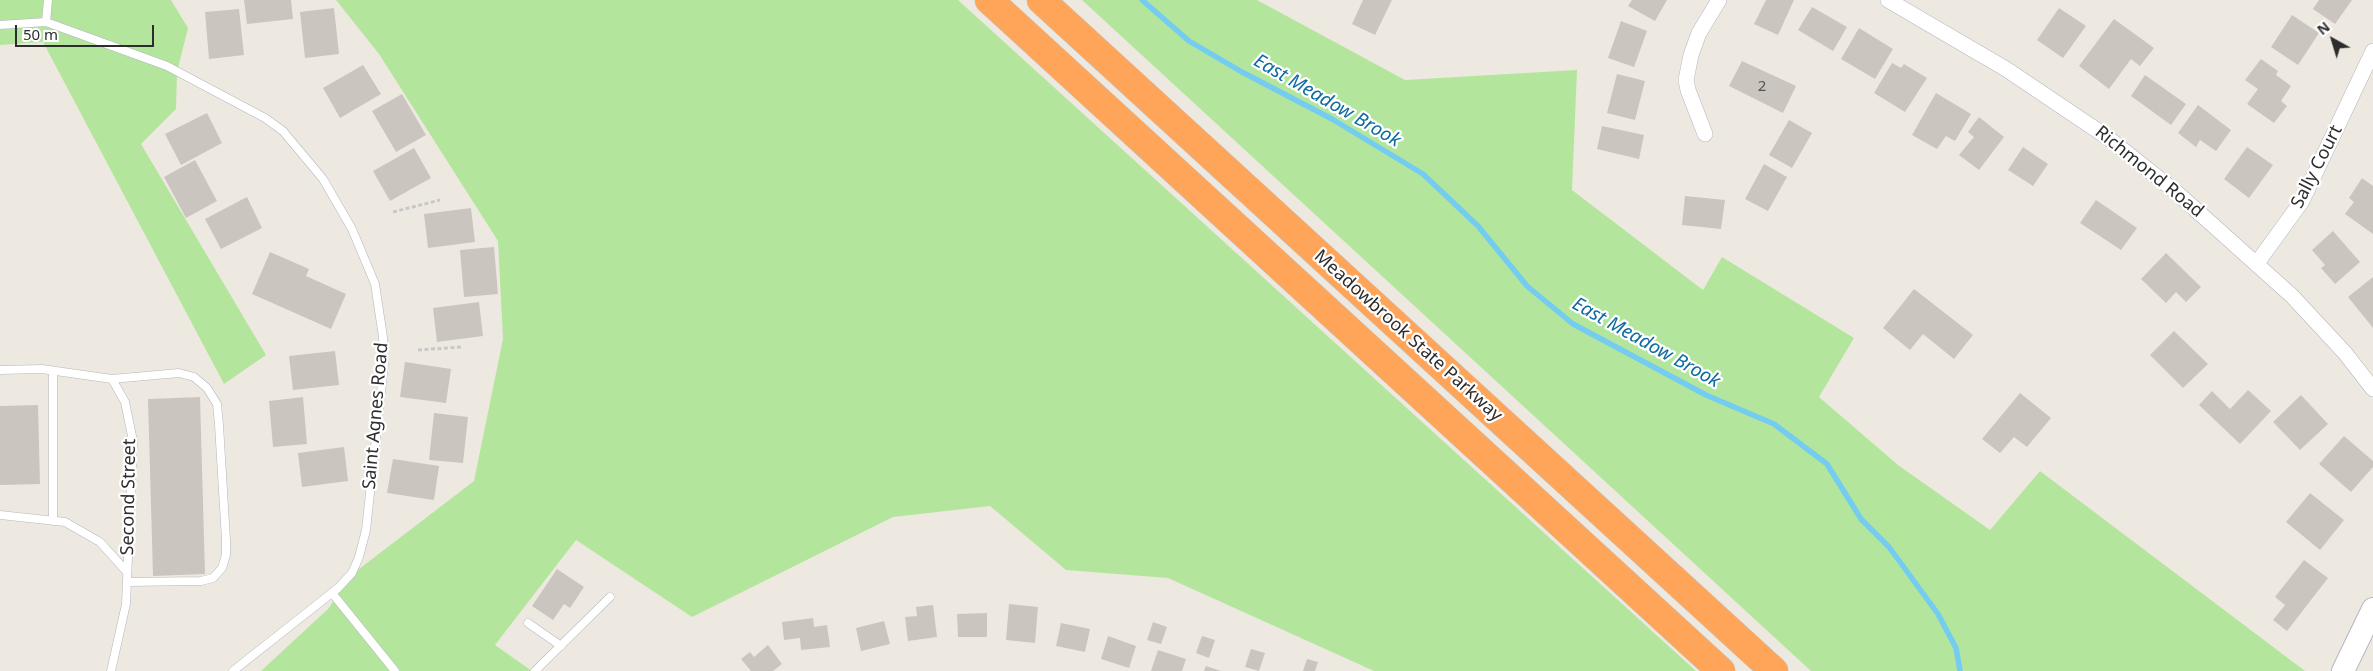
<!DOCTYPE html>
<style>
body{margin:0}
#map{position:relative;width:2373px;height:671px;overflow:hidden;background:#eee9e0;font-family:"Noto Sans",sans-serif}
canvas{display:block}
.north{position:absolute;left:2308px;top:15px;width:50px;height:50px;-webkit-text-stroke:4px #fff;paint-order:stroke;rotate:321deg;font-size:14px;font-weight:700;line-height:20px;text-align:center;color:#2d2d2d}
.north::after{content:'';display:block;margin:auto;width:18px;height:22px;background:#2d2d2d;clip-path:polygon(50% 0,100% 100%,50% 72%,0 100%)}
.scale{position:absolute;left:15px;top:25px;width:139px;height:22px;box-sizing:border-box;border:2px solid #2d2d2d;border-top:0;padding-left:6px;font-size:15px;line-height:18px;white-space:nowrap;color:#2d2d2d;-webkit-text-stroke:4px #fff;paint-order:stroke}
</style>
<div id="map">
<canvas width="2373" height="671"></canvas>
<div class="north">N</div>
<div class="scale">50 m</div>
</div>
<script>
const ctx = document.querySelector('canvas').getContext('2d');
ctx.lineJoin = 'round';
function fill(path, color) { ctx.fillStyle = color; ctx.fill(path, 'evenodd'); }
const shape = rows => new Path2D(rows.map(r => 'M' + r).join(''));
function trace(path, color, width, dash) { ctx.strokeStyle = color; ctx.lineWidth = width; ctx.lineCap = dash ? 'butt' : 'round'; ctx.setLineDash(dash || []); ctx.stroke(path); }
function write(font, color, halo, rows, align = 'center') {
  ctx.font = font + ' "Noto Sans",sans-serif'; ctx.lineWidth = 4.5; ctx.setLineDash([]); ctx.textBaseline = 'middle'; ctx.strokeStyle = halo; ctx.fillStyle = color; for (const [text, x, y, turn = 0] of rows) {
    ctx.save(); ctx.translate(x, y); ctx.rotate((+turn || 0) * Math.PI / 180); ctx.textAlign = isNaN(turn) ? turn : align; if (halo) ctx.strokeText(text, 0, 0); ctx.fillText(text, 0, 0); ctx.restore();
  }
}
fill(shape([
 [0,0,171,0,188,28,177,72,176,109,141,144,266,355,224,384,43,42,0,45],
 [336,0,958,0,1696,671,1374,671,1168,578,1066,570,990,506,893,517,692,617,576,540,495,645,532,671,261,671,329,608,346,579,474,481,503,339,498,241,379,54],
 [1082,0,1257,0,1405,80,1577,70,1572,190,1703,290,1722,257,1854,338,1819,397,1898,465,1990,530,2040,471,2305,671,1811,671]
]), '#b4e59d');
trace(shape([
 [1142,0,1189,41,1242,72,1332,119,1423,174,1478,226,1527,286,1573,324,1706,395,1774,424,1827,464,1861,519,1889,547,1938,614,1956,648,1960,671]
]), '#74ccf0', 5.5);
fill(shape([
 [244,0,291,0,293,19,247,24],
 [1363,0,1392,0,1375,35,1352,24],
 [1632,0,1667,0,1655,21,1628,6],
 [1766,0,1794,0,1778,35,1754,24],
 [2319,0,2352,0,2335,24,2313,9],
 [1812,7,1847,27,1833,51,1798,30],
 [334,8,339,54,305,58,300,12],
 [2059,8,2086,26,2063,58,2037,40],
 [239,9,244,55,209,59,205,12],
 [2292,15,2319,33,2298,65,2271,47],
 [2114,19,2154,48,2140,66,2131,59,2109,89,2079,66],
 [1621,21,1647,31,1634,67,1608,58],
 [1859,28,1893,49,1875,79,1841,59],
 [2261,59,2278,71,2276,75,2291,86,2281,101,2287,106,2274,123,2247,104,2258,89,2245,80],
 [1742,61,1796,86,1783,113,1729,86],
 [1892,63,1901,68,1904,64,1927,78,1905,112,1874,93],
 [363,65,381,94,340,118,323,88],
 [1617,74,1645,81,1635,120,1607,113],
 [2145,75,2186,104,2171,125,2131,96],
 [1936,93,1971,114,1955,141,1946,136,1937,149,1912,135],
 [402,94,426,135,396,152,372,111],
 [2198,105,2231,130,2216,151,2200,140,2196,147,2178,133],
 [207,113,222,143,181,165,165,134],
 [1979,117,2004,137,1979,170,1959,155,1974,137,1968,132],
 [1789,120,1812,133,1792,168,1769,155],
 [1602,126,1644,135,1639,159,1597,149],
 [2023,147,2048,164,2033,186,2008,170],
 [2247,147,2273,165,2249,198,2224,179],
 [414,148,431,178,390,201,373,171],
 [195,160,217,201,186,218,164,177],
 [1764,164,1787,177,1768,211,1745,199],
 [2362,178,2373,186,2373,234,2345,214,2354,202,2349,198],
 [1685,196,1725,200,1721,229,1682,225],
 [247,197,262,228,221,249,205,219],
 [2096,200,2137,228,2121,250,2080,223],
 [471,208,475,242,428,248,424,214],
 [2333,231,2360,262,2335,284,2321,268,2325,265,2312,250],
 [494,247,498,294,464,297,460,250],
 [270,252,309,269,306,276,346,294,331,329,252,294],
 [2166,253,2201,287,2186,302,2176,292,2166,303,2141,279],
 [2373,277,2373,328,2348,297],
 [1914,289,1973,335,1954,359,1923,334,1910,350,1883,328],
 [479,302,483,336,437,342,433,308],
 [2174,331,2208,364,2183,388,2150,355],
 [335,351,339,385,293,390,289,356],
 [405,362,451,369,446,403,400,397],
 [2248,390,2271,411,2240,444,2199,405,2212,391,2230,409],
 [2020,393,2051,418,2027,447,2014,437,2000,453,1982,439],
 [2301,395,2328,424,2300,450,2273,422],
 [200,397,205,574,153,576,148,399],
 [303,397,307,444,273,447,269,401],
 [38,405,40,484,0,485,0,406],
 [434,413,468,417,463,463,429,460],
 [2344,436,2373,461,2373,467,2351,492,2319,464],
 [344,447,348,481,302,487,298,453],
 [393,459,439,466,434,500,387,493],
 [2310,493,2344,520,2320,550,2286,522],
 [2304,560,2328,578,2287,631,2273,620,2285,605,2275,597],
 [557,569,584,587,570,608,564,604,553,620,532,606],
 [1009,604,1038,607,1035,643,1006,640],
 [933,605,937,637,908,641,905,617,917,616,916,607],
 [987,613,987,637,958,637,957,614],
 [813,618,814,627,827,625,830,647,801,650,800,638,784,640,782,622],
 [884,621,890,644,861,651,856,628],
 [1153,622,1167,627,1161,644,1147,640],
 [1061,623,1090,629,1085,652,1056,646],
 [1108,636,1136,646,1129,668,1101,659],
 [1202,636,1215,640,1209,658,1196,653],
 [768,645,782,664,773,671,751,671,741,659,750,652,754,657],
 [1251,649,1265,653,1259,671,1245,667],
 [1158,650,1186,659,1182,671,1151,671],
 [1307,659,1318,662,1315,671,1303,671],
 [1206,666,1221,671,1204,671]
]), '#cac5bf');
const service = shape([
 [48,0,46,22,167,66,265,118,283,131,323,179,352,229,375,284,383,337,384,364,366,530,359,557,352,573,338,588,233,671],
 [0,25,46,22],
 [0,370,42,369,112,379,125,402,133,441,126,604,111,671],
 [53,371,53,521],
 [112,379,179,373,194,377,207,388,217,404,219,425,226,540,226,555,222,568,213,578,201,581,127,582],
 [0,515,65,522,100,542,127,572],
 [332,593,395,671],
 [528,623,561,646],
 [535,671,610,597]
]);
const minor = shape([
 [1888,0,2006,69,2107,137,2176,192,2292,296,2345,353,2373,389],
 [1705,134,1688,90,1686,80,1691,55,1699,33,1719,0],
 [2257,263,2302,201,2373,51]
]);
const secondary = shape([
 [2343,671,2373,609]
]);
const motorway = shape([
 [989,0,1721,671],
 [1041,0,1774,671]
]);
trace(service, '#b3b6c0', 9);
trace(minor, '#b3b6c0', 16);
trace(secondary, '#b3b6c0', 24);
trace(motorway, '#c8c8c8', 29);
trace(shape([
 [393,212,440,200],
 [418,350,462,347]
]), '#c8c8c8', 3, [4, 2.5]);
trace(service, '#fff', 8);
trace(minor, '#fff', 15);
trace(secondary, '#fff', 22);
trace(motorway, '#ffa55a', 28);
write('15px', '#545352', null, [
 ["2",1762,87]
]);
write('18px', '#2d2d2d', '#fff', [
 ["Sally Court",2317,167,-63],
 ["Richmond Road",2149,172,39],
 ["Meadowbrook State Parkway",1408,336,42],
 ["Saint Agnes Road",376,416,-85],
 ["Second Street",129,497,-89]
]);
write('italic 19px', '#0d6ba1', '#fff', [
 ["East Meadow Brook",1327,101,30],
 ["East Meadow Brook",1646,343,29]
]);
</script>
